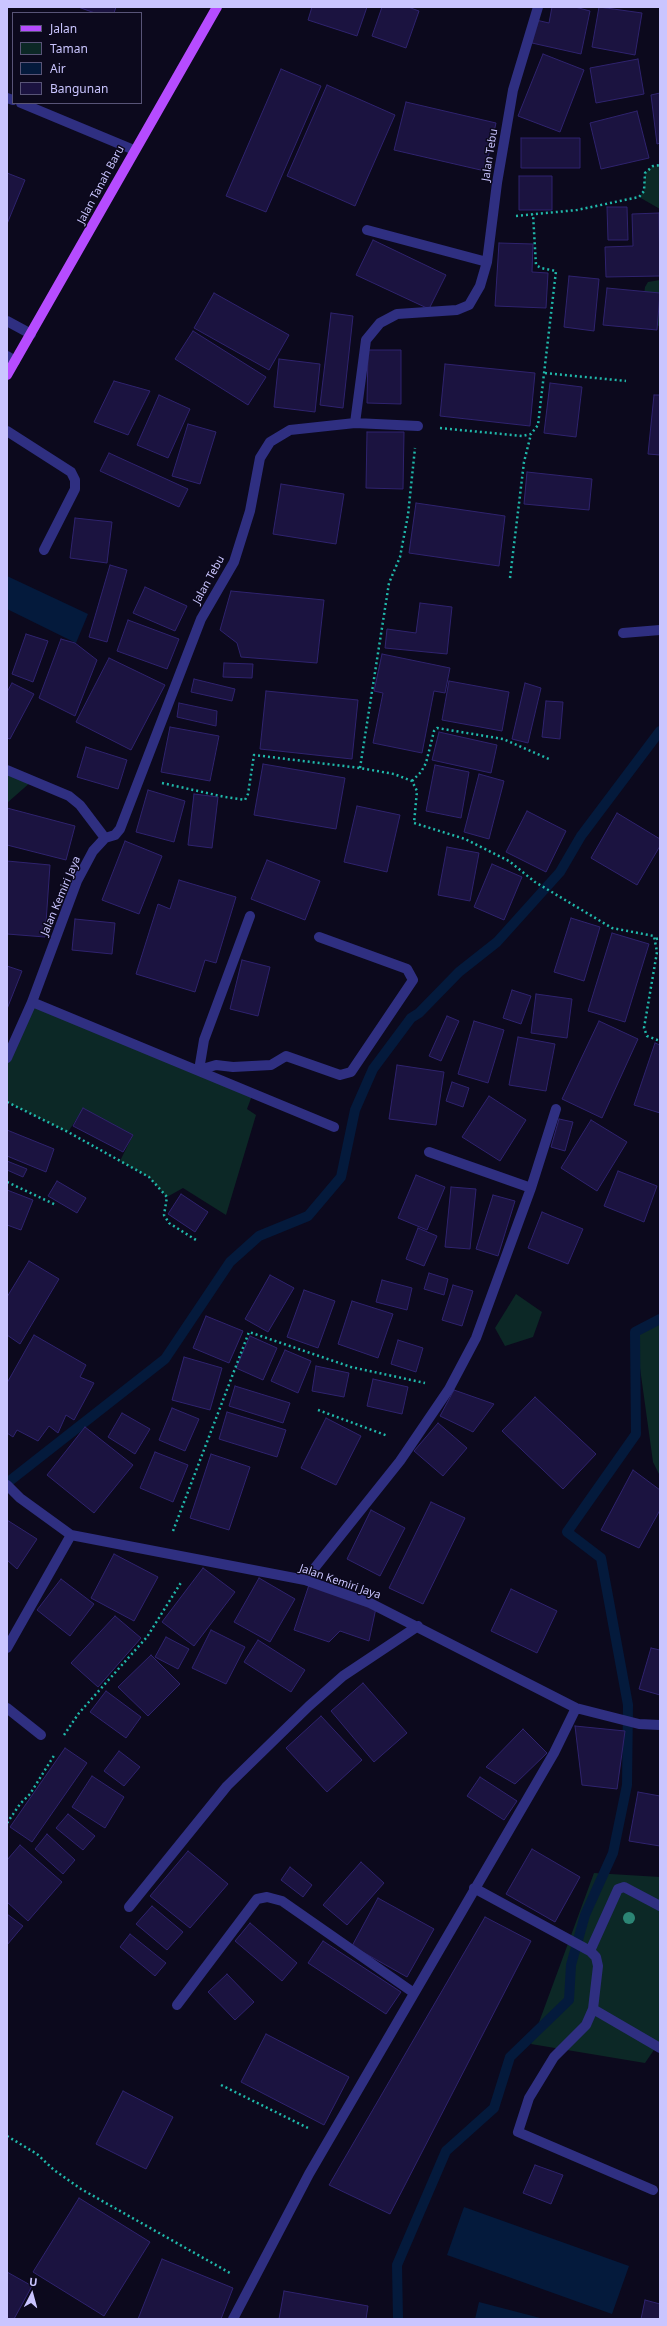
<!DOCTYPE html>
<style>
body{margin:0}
#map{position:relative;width:667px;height:2326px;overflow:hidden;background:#0c091d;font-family:"Noto Sans",sans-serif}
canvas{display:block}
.frame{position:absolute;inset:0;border:8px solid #cac5ff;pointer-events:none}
.legend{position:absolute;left:12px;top:12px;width:130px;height:92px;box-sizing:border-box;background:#0c091d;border:1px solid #585477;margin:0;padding:5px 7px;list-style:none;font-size:12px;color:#cac5ff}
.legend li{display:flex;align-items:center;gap:8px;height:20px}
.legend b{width:20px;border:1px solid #585477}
.north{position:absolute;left:12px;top:2274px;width:40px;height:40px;-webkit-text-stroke:3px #0c091d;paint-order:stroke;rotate:6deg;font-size:11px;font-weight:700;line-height:16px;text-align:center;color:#cac5ff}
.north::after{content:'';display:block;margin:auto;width:14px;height:18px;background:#cac5ff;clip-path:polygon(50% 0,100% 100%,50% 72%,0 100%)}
</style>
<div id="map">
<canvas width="667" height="2326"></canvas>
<div class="frame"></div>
<ul class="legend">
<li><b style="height:5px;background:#b64cff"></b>Jalan</li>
<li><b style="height:11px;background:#0c2826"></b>Taman</li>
<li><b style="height:11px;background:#041a3c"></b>Air</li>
<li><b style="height:11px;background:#1b1340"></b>Bangunan</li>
</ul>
<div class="north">U</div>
</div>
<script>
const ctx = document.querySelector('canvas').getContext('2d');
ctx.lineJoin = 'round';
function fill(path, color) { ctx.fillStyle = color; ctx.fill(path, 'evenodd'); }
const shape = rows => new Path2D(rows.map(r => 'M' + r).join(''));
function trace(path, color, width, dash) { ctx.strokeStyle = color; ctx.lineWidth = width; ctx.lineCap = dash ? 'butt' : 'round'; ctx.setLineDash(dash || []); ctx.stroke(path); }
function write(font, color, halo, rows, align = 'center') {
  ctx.font = font + ' "Noto Sans",sans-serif'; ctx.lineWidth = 3; ctx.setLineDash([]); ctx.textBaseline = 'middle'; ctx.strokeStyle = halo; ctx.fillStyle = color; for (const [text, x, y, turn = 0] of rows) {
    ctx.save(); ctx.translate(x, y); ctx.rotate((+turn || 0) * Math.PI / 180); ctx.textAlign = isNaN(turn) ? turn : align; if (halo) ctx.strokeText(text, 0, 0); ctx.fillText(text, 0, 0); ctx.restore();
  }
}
fill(shape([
 [660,165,660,209,639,197,644,191,645,173,653,166],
 [660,280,660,327,648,318,643,303,645,287,648,282],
 [7,770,32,781,7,803],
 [32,1002,253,1093,247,1109,256,1115,226,1215,183,1188,167,1197,149,1177,120,1161,133,1135,83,1109,68,1132,7,1102,7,1058],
 [516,1294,542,1312,533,1337,505,1346,495,1328],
 [660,1319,660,1476,653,1462,635,1332],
 [594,1873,660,1877,660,2041,645,2063,531,2044]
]), '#0c2826');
fill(shape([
 [7,576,88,614,76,643,7,609],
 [464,2207,629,2266,612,2314,447,2255],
 [479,2302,544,2319,475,2319]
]), '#041a3c');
trace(shape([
 [7,1483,165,1359,230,1262,259,1236,308,1216,341,1177,355,1110,373,1069,411,1018,419,1013,459,972,497,942,560,872,581,836,660,731],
 [398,2319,397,2265,446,2151,494,2108,510,2057,569,2000,571,1965,585,1915,613,1853,627,1785,628,1705,601,1558,567,1532,636,1434,635,1332,660,1319]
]), '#041a3c', 10);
const building = shape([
 [78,7,116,7,114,13,95,13,78,7],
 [312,7,367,7,357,36,308,20,312,7],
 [382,7,408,7,419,11,406,48,372,36,382,7],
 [552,7,575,7,590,11,581,54,532,43,536,20,549,23,552,7],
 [599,7,642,13,635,55,592,47,599,7],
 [543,54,584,70,560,132,518,116,543,54],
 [638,59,644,94,596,103,590,68,638,59],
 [281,69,321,86,266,212,226,196,281,69],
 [327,85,395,115,355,206,287,176,327,85],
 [660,93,660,143,657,144,651,95,660,93],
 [406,102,496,123,485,171,394,150,406,102],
 [637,111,649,158,601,169,590,123,637,111],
 [521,138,580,138,580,168,521,168,521,138],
 [7,173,25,180,7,224,7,173],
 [519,176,552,176,552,210,519,210,519,176],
 [607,207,627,207,628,240,608,240,607,207],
 [659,213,660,276,606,277,605,247,633,246,632,214,659,213],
 [373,240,446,275,429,309,356,275,373,240],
 [499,243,533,244,532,272,548,273,546,308,495,306,499,243],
 [569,276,599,279,594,331,564,327,569,276],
 [607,288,660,293,657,330,603,325,607,288],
 [214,293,289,335,269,370,194,328,214,293],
 [331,313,353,316,343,408,320,405,331,313],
 [193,331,266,377,248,405,175,359,193,331],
 [368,350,401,350,401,404,367,403,368,350],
 [279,359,320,364,315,412,274,407,279,359],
 [445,364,535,373,530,426,440,416,445,364],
 [114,381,150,391,128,435,94,422,114,381],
 [550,383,582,387,576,437,544,433,550,383],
 [159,395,190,409,168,458,137,445,159,395],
 [654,395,660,395,660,455,648,454,654,395],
 [188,424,216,432,200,484,172,476,188,424],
 [367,432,404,432,403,489,366,488,367,432],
 [109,453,188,489,179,507,100,471,109,453],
 [527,472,592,479,589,510,524,504,527,472],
 [281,484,344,494,336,544,273,534,281,484],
 [416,503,505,516,499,566,409,553,416,503],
 [75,518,112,522,107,563,70,558,75,518],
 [110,565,127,570,107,642,89,637,110,565],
 [145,587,187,606,175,631,133,613,145,587],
 [231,591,324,600,317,663,241,657,237,643,220,630,231,591],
 [420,603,452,607,447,654,385,648,387,629,416,633,420,603],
 [128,620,179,639,167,669,117,651,128,620],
 [26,634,48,641,33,682,12,674,26,634],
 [61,639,75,643,97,660,75,716,39,698,61,639],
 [382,654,450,668,445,693,434,691,422,753,373,743,383,693,374,691,382,654],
 [109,658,165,685,131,750,76,722,109,658],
 [224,663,253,664,252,678,223,677,224,663],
 [194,679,235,689,232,701,191,692,194,679],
 [449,681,509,692,502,731,442,720,449,681],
 [12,683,34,694,10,739,7,738,7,692,12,683],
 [525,683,541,688,528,743,512,739,525,683],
 [266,691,358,700,352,759,260,749,266,691],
 [546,701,563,702,560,739,542,737,546,701],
 [179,703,217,711,216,726,177,717,179,703],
 [170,727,219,736,210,781,161,772,170,727],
 [439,732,497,745,491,773,432,760,439,732],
 [86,747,127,760,118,789,77,777,86,747],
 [263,764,345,778,336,829,254,815,263,764],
 [435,765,469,772,461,818,426,811,435,765],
 [479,774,504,781,489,839,464,832,479,774],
 [148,790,185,801,174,842,136,832,148,790],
 [194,794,218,797,212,848,188,845,194,794],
 [357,806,400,815,387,872,344,862,357,806],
 [7,808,75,826,66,860,7,845,7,808],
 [527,811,566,831,546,872,506,852,527,811],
 [617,813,660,839,660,846,637,885,591,858,617,813],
 [125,841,162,856,139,914,102,900,125,841],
 [447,847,479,853,470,901,438,895,447,847],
 [267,860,320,881,305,920,251,899,267,860],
 [7,861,50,865,45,937,7,934,7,861],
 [492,864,522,877,504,920,474,907,492,864],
 [179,880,236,897,216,963,205,960,195,992,136,974,158,904,170,909,179,880],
 [571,918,600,927,584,981,554,972,571,918],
 [75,919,115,923,112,954,72,950,75,919],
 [612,933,649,944,625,1022,588,1011,612,933],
 [242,960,270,967,258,1016,230,1009,242,960],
 [7,966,22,971,7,1009,7,966],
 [512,990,531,996,521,1024,503,1018,512,990],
 [536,994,572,999,567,1038,531,1033,536,994],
 [447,1016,459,1021,441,1061,429,1056,447,1016],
 [474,1021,504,1030,488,1083,458,1074,474,1021],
 [599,1021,638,1039,602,1118,562,1099,599,1021],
 [518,1037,555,1044,546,1091,509,1085,518,1037],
 [655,1043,660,1045,660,1113,634,1105,655,1043],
 [397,1065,444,1072,436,1125,389,1119,397,1065],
 [452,1082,469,1088,463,1107,446,1101,452,1082],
 [489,1096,526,1120,500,1161,462,1137,489,1096],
 [83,1108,133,1135,123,1152,73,1126,83,1108],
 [559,1119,573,1122,565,1151,551,1147,559,1119],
 [591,1120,627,1142,597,1191,561,1168,591,1120],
 [7,1130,54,1149,46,1172,7,1156,7,1130],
 [7,1161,27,1169,23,1177,7,1170,7,1161],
 [618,1171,657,1186,644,1222,604,1206,618,1171],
 [416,1175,445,1187,427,1230,398,1218,416,1175],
 [57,1181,86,1198,77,1213,48,1196,57,1181],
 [451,1187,476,1189,470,1249,445,1247,451,1187],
 [7,1190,33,1200,21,1230,7,1225,7,1190],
 [181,1194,208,1212,195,1232,168,1214,181,1194],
 [493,1195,515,1201,498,1256,476,1249,493,1195],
 [542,1212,583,1229,568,1264,528,1248,542,1212],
 [418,1228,437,1236,424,1266,406,1259,418,1228],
 [29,1261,59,1279,20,1344,7,1335,7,1297,29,1261],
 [429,1273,448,1279,444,1295,424,1289,429,1273],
 [270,1275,294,1288,268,1332,245,1319,270,1275],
 [382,1280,412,1288,407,1310,376,1302,382,1280],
 [453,1285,473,1291,462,1326,442,1320,453,1285],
 [304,1290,335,1301,318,1348,287,1337,304,1290],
 [352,1301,393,1314,378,1358,338,1344,352,1301],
 [206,1316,243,1331,229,1363,193,1348,206,1316],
 [34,1335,86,1365,80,1377,94,1383,74,1420,66,1415,58,1433,49,1426,38,1441,17,1430,13,1437,7,1433,7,1383,34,1335],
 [250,1336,277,1348,263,1380,236,1368,250,1336],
 [398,1340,423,1348,416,1372,391,1364,398,1340],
 [285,1350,311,1361,298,1393,271,1381,285,1350],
 [184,1357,222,1368,210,1410,172,1400,184,1357],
 [316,1366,349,1373,344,1397,312,1391,316,1366],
 [373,1379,408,1387,402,1414,367,1406,373,1379],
 [235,1386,290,1403,283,1423,229,1406,235,1386],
 [454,1390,494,1404,473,1432,440,1416,454,1390],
 [535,1397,596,1454,563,1489,502,1431,535,1397],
 [172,1408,199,1419,185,1451,159,1440,172,1408],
 [227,1412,286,1430,277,1457,219,1439,227,1412],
 [122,1413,150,1429,135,1454,108,1437,122,1413],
 [326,1418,361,1436,336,1485,301,1468,326,1418],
 [438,1423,467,1448,443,1476,414,1451,438,1423],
 [85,1427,133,1465,94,1513,47,1475,85,1427],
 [155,1452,188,1465,173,1502,140,1488,155,1452],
 [211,1454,250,1467,229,1530,190,1518,211,1454],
 [633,1470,660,1490,660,1510,639,1548,601,1530,633,1470],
 [431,1502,465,1518,423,1604,389,1588,431,1502],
 [371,1510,405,1528,380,1576,347,1559,371,1510],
 [7,1520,37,1539,17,1569,7,1560,7,1520],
 [114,1554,158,1577,134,1621,91,1598,114,1554],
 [203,1568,235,1592,194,1646,162,1622,203,1568],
 [259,1578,295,1599,270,1642,234,1622,259,1578],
 [61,1579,94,1604,70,1636,37,1610,61,1579],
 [309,1585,376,1608,369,1641,340,1631,329,1642,294,1630,309,1585],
 [511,1589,557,1611,537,1653,491,1631,511,1589],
 [115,1616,141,1638,98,1687,71,1663,115,1616],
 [211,1630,245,1647,226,1684,192,1668,211,1630],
 [166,1637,189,1649,178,1669,155,1657,166,1637],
 [258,1640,305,1670,291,1692,244,1662,258,1640],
 [651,1648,660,1650,660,1695,639,1689,651,1648],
 [151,1655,180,1684,148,1716,118,1687,151,1655],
 [363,1683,407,1733,374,1762,331,1711,363,1683],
 [106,1691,141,1717,126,1738,90,1712,106,1691],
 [321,1716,362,1760,327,1792,286,1748,321,1716],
 [575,1726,625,1731,617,1789,582,1785,575,1726],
 [523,1729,547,1753,515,1784,486,1767,523,1729],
 [65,1748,87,1763,32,1842,10,1827,65,1748],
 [119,1751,140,1767,124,1786,104,1771,119,1751],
 [92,1776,124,1797,105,1828,72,1807,92,1776],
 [480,1777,517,1801,504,1820,467,1796,480,1777],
 [638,1792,660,1796,660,1846,629,1841,638,1792],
 [68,1814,95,1836,83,1850,56,1828,68,1814],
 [47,1834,75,1860,63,1874,35,1849,47,1834],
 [20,1845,62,1882,28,1921,7,1902,7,1860,20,1845],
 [532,1849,580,1877,555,1922,506,1894,532,1849],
 [188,1851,228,1884,190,1928,150,1896,188,1851],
 [361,1862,384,1883,347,1925,323,1905,361,1862],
 [290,1867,312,1885,303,1897,281,1880,290,1867],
 [378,1898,434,1929,407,1977,352,1946,378,1898],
 [152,1906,183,1932,167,1950,136,1924,152,1906],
 [7,1914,23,1926,7,1945,7,1914],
 [485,1917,531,1941,390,2214,329,2185,485,1917],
 [250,1923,297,1963,282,1981,235,1941,250,1923],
 [130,1934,166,1963,155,1976,120,1947,130,1934],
 [323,1941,401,1992,386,2014,308,1963,323,1941],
 [227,1974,254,2002,235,2020,208,1992,227,1974],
 [266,2034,349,2077,324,2125,241,2082,266,2034],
 [123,2091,173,2117,146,2169,96,2144,123,2091],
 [535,2165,563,2175,551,2204,523,2193,535,2165],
 [79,2198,150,2242,104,2316,33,2272,79,2198],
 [162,2259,233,2288,221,2319,138,2319,162,2259],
 [7,2272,32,2286,14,2319,7,2319,7,2272],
 [284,2291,368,2306,366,2319,279,2319,284,2291],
 [645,2300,660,2304,660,2319,641,2319,645,2300]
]);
fill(building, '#1b1340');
trace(building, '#2f236e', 1);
trace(shape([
 [516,216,577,210,639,197,644,191,645,173,653,166,660,165],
 [545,373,626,381],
 [440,428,522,436,531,434,538,425,556,271,541,268,536,265,533,214],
 [510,578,524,462,531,434],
 [360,768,389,583,400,557,408,515,415,448],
 [412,781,421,772,426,763,434,731,437,728,503,739,549,759],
 [162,783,225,797,245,800,248,794,254,755,360,768,394,774,412,781,417,791,414,823,465,839,509,861,535,882,612,928,654,936,657,952,644,1028,647,1036,660,1041],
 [656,939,660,938],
 [7,1102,68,1132,149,1177,167,1197,164,1215,169,1223,196,1240],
 [7,1182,56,1205],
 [318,1410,388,1436],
 [173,1531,249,1332,351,1367,425,1383],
 [64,1735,79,1713,147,1637,182,1581],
 [7,1823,20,1804,30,1794,55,1754],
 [221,2085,308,2128],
 [7,2136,37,2154,54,2170,81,2189,230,2273]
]), '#20b8aa', 2.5, [2, 3]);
trace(shape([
 [7,98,13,100],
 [21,103,134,150],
 [367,230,487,262],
 [7,321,31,334],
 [7,356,15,361],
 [355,423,366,340,380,323,397,314,457,310,469,305,480,286,487,262,497,183,513,90,538,7],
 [7,431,71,472,75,480,75,489,44,550],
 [623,633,660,630],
 [7,770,69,796,80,805,105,838],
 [32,1002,334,1127],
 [7,1058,32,1002,77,881,93,851,105,838,115,835,120,829,201,619,234,562,250,511,260,458,270,442,290,430,355,423,418,426],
 [199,1070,216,1065,233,1067,271,1065,286,1056,340,1075,351,1072,413,980,407,969,319,937],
 [199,1070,204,1040,250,916],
 [429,1152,531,1188],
 [7,1485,20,1498,71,1535,305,1580,370,1603,576,1708,639,1724,660,1725],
 [305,1580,400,1461,449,1389,476,1338,531,1188,556,1109],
 [7,1648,71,1535],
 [7,1708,41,1735],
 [474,1888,590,1951,596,1957,598,1966,593,2009,660,2048],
 [129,1907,227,1786,309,1706,343,1676,418,1626],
 [590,1951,618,1889,624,1887,660,1906],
 [177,2005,257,1899,267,1897,282,1901,414,1993],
 [593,2009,586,2025,554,2057,529,2098,518,2132,653,2190],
 [233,2319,309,2174,554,1753,576,1708]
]), '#2f2f81', 10);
trace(shape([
 [7,375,217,7]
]), '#b64cff', 10);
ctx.fillStyle = '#2c8574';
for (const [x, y] of [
 [629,1918]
]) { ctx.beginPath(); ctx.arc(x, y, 6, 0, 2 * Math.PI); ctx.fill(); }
write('11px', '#cac5ff', '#0c091d', [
 ["Jalan Tebu",490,155,-81],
 ["Jalan Tanah Baru",101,185,-62],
 ["Jalan Tebu",209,580,-61],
 ["Jalan Kemiri Jaya",61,896,-67],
 ["Jalan Kemiri Jaya",340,1582,19]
]);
</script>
